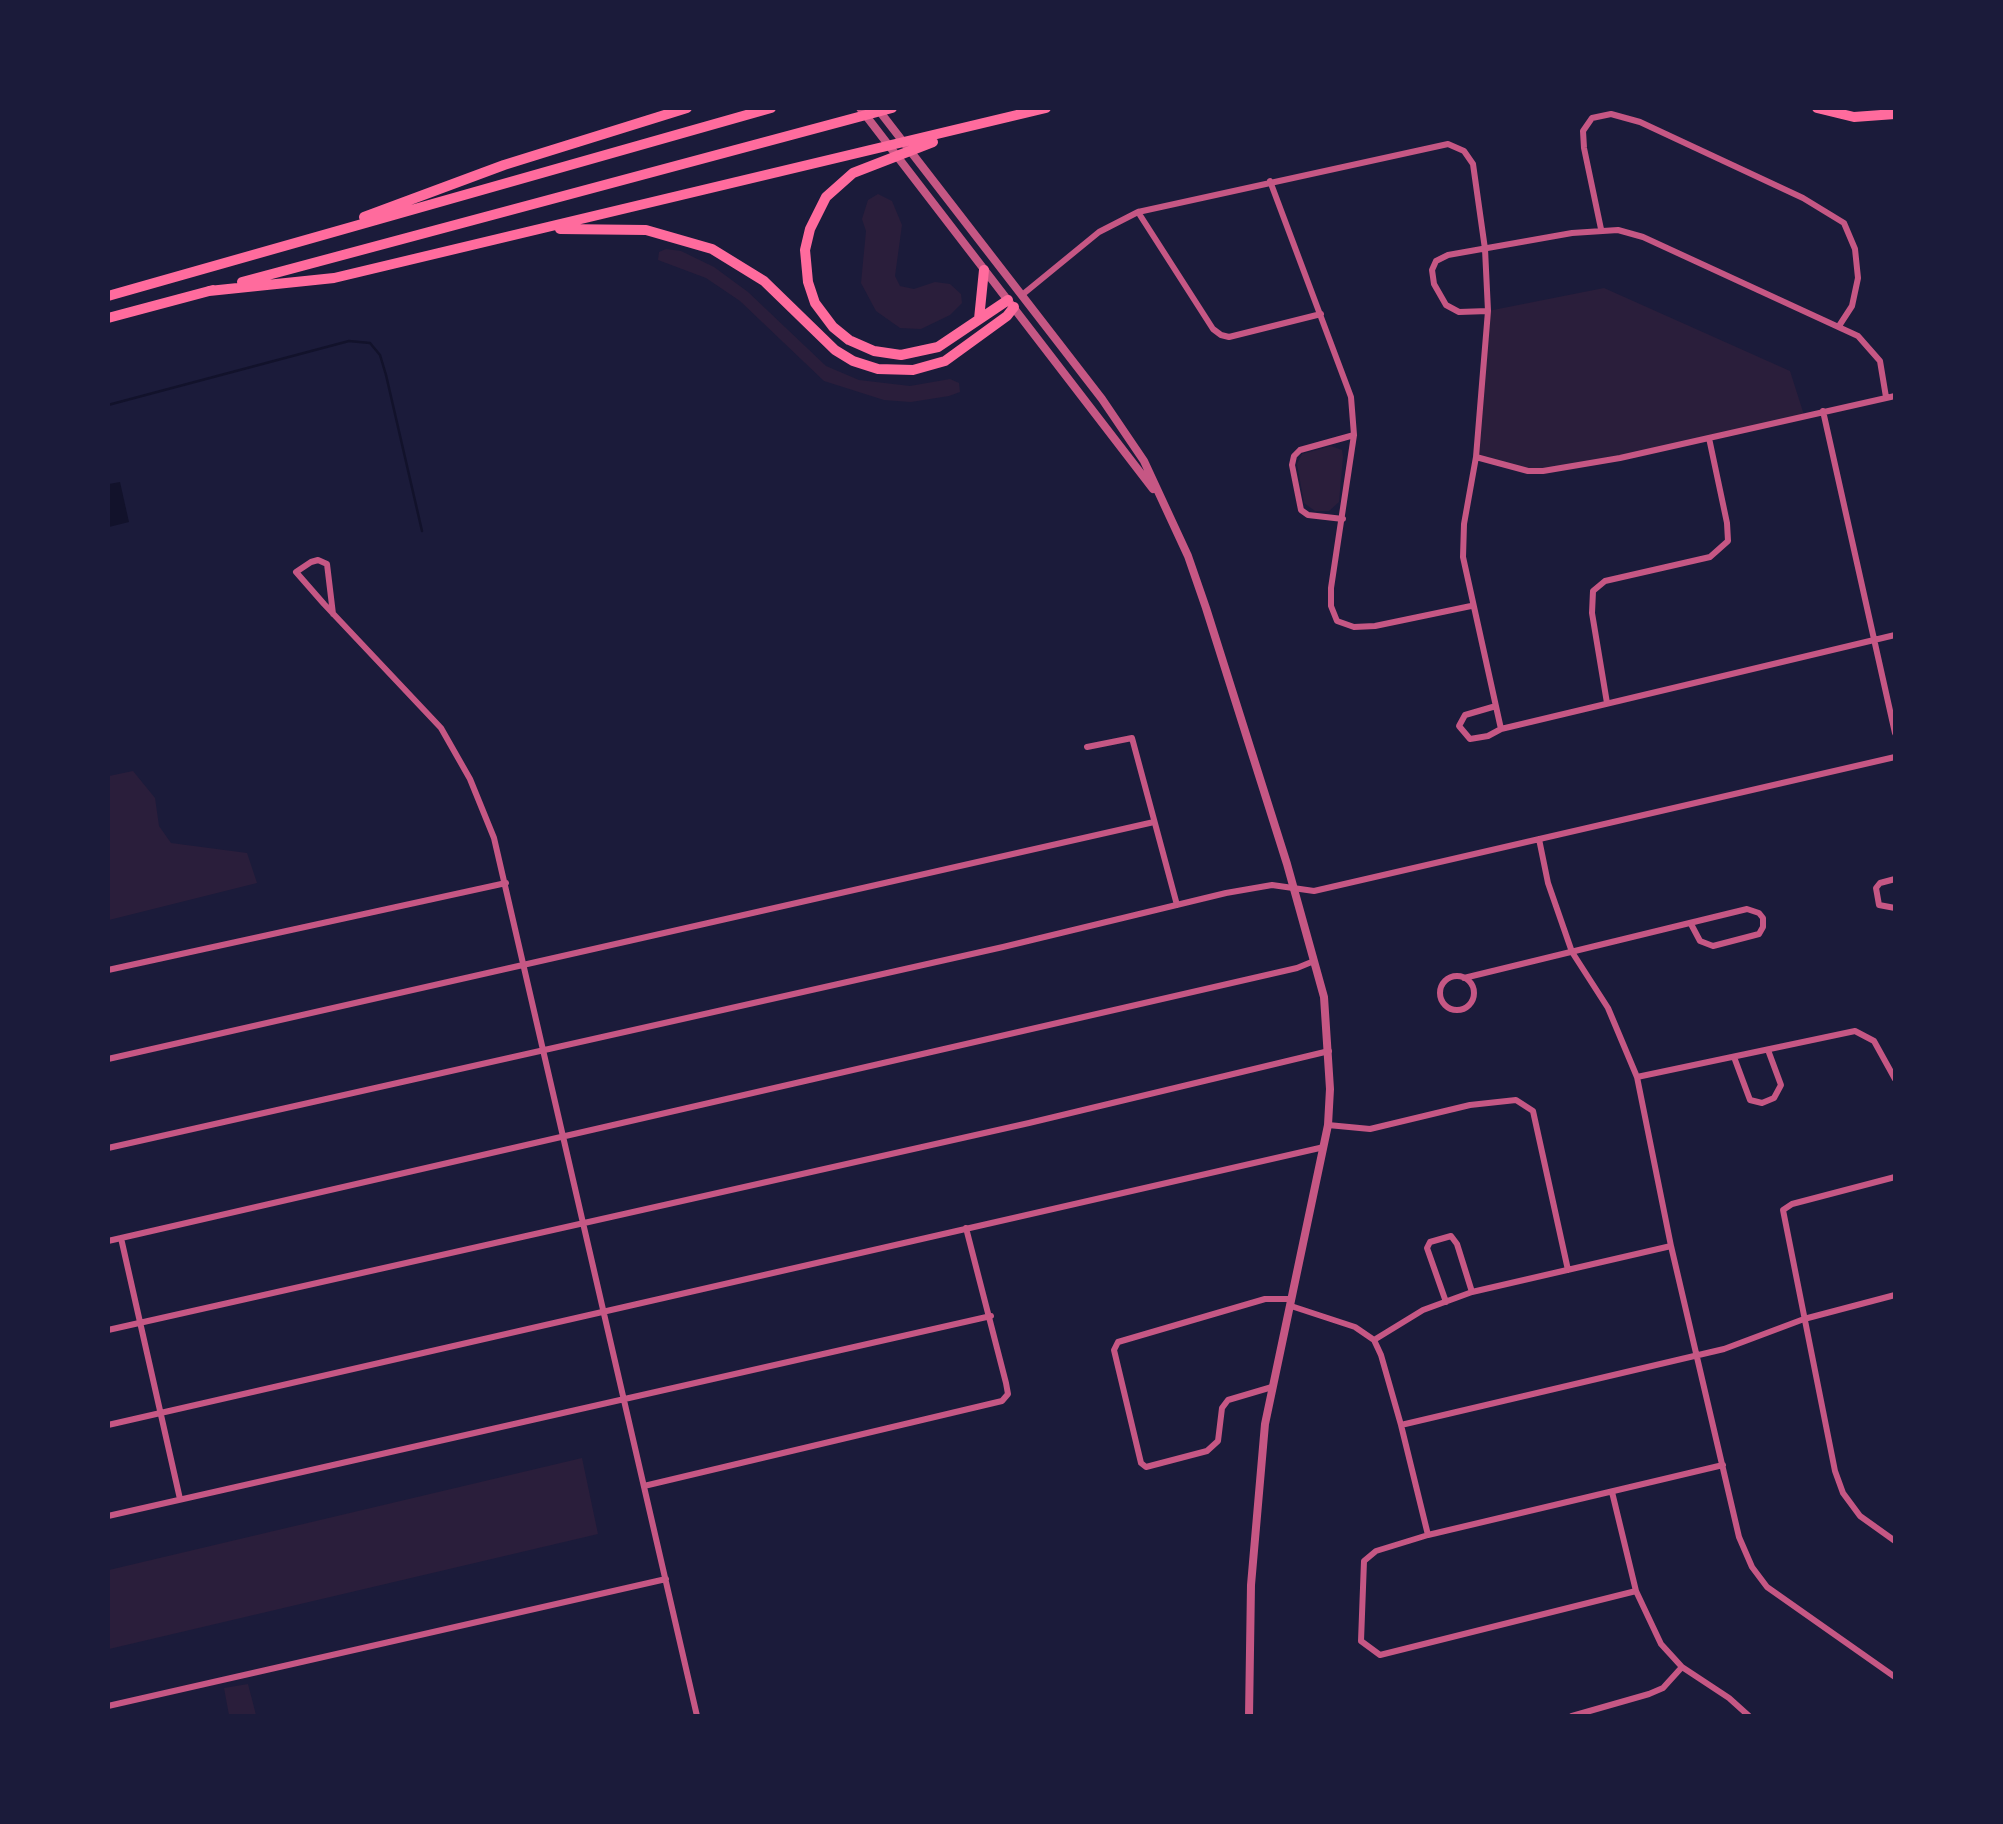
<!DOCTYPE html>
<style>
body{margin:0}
#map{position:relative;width:2003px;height:1824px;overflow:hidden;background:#1b1b3a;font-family:"Open Sans",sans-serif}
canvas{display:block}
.frame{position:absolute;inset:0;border:110px solid #1b1b3a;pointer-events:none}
</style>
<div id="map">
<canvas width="2003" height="1824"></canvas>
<div class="frame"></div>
</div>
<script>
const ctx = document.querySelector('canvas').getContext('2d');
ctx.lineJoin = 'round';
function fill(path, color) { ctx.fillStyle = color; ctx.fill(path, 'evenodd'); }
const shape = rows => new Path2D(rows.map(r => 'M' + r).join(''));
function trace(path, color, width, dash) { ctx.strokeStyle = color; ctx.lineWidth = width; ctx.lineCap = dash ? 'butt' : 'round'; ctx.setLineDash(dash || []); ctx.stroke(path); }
fill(shape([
 [878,194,892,201,902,225,895,276,900,286,914,289,935,282,950,284,961,294,962,303,950,315,921,329,900,328,876,311,861,283,866,231,862,219,868,200],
 [666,249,681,251,714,267,748,292,826,366,859,380,910,386,950,379,959,383,960,392,949,396,911,402,884,400,824,381,740,301,706,278,658,260,659,252],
 [1604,288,1790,371,1804,415,1620,458,1528,471,1476,457,1488,311],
 [1331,446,1342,450,1343,457,1339,502,1329,511,1315,511,1304,503,1297,464,1302,454],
 [133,771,155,798,159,826,171,843,247,853,257,883,109,920,109,776],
 [582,1458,598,1534,109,1649,109,1570],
 [248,1684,256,1715,229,1715,224,1688]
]), '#2a1e3b');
fill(shape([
 [120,482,129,522,109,527,109,484]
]), '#12122b');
trace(shape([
 [108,405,349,341,370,343,380,355,386,375,422,531]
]), '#12122b', 2.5);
trace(shape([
 [1270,181,1351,397,1354,435,1331,588,1331,606,1337,621,1354,627,1375,626,1471,606],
 [1138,212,1213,329,1221,335,1229,337,1321,314],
 [1601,229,1584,148,1583,131,1592,118,1611,114,1640,122,1803,198,1844,223,1855,249,1858,278,1852,306,1839,326],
 [1022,295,1099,232,1138,212,1448,144,1464,151,1473,164,1485,249,1488,311,1476,457,1464,524,1463,557,1501,729],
 [1488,311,1459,312,1446,305,1434,284,1432,270,1436,261,1448,255,1572,233,1618,230,1643,237,1858,336,1880,361,1886,397],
 [1823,411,1895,733],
 [1476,457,1528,471,1543,471,1620,458,1895,396],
 [1343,519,1308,515,1301,510,1292,465,1294,456,1300,450,1354,435],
 [333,614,327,564,318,560,311,562,296,572,324,604,441,728,470,779,494,838,697,1716],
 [1607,703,1592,613,1593,591,1605,581,1710,557,1728,541,1727,523,1709,438],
 [1496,706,1465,715,1459,726,1470,739,1488,736,1501,729,1895,635],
 [1087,747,1132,738,1177,905],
 [1539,839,1548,883,1572,952,1608,1008,1637,1077,1671,1246,1739,1537,1752,1567,1767,1587,1895,1677],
 [1895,879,1880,883,1876,888,1879,905,1895,908],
 [108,970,506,883],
 '1440 993a17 17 0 1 1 34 0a17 17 0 1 1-34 0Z',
 [1464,978,1747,909,1759,913,1763,918,1763,927,1759,934,1713,946,1700,941,1691,924],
 [1734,1057,1750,1100,1762,1103,1774,1098,1781,1085,1768,1050],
 [108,1059,1154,822],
 [1637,1077,1855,1031,1874,1041,1895,1079],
 [1328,1125,1370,1129,1470,1105,1516,1100,1533,1111,1568,1270],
 [108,1148,1003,947,1226,893,1272,885,1314,891,1895,757],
 [1895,1177,1792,1204,1783,1210,1835,1471,1843,1493,1860,1516,1895,1541],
 [121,1238,180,1499],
 [108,1241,1297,968,1314,961],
 [1446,1302,1427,1248,1430,1242,1451,1236,1457,1244,1472,1292],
 [1291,1306,1355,1327,1374,1340,1381,1355,1401,1425,1428,1535],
 [108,1330,1029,1123,1329,1051],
 [1374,1340,1423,1310,1472,1292,1671,1246],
 [1272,1387,1228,1400,1222,1408,1218,1441,1207,1451,1146,1467,1141,1463,1114,1350,1118,1342,1265,1299,1292,1299],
 [108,1425,1324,1147],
 [1401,1425,1724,1349,1804,1319,1895,1295],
 [644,1486,1002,1401,1008,1394,1006,1383,966,1228],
 [1612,1492,1636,1591,1661,1644,1682,1667,1729,1698,1749,1716],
 [108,1516,991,1316],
 [1636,1591,1380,1655,1361,1641,1364,1561,1376,1551,1428,1535,1723,1465],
 [108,1706,666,1579],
 [1572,1716,1649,1694,1663,1688,1682,1667]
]), '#c65784', 6);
trace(shape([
 [860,108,1153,489],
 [877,108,1102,399,1144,461,1188,556,1206,608,1287,864,1324,997,1330,1089,1328,1125,1265,1424,1251,1585,1249,1716]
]), '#c65784', 8);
trace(shape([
 [1817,108,1854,117,1895,114],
 [933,142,853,173,826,197,810,229,805,250,808,282,815,303,833,327,849,340,874,351,901,355,938,347,1008,300],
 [364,217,504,165,687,108],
 [560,229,646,230,712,249,764,281,835,350,853,361,878,369,913,370,945,361,1007,316,1014,307],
 [242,282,892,108],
 [209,291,334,278,1046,108],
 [108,296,771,108],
 [108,318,213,290],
 [979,319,984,270]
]), '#ff6b9d', 10);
</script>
